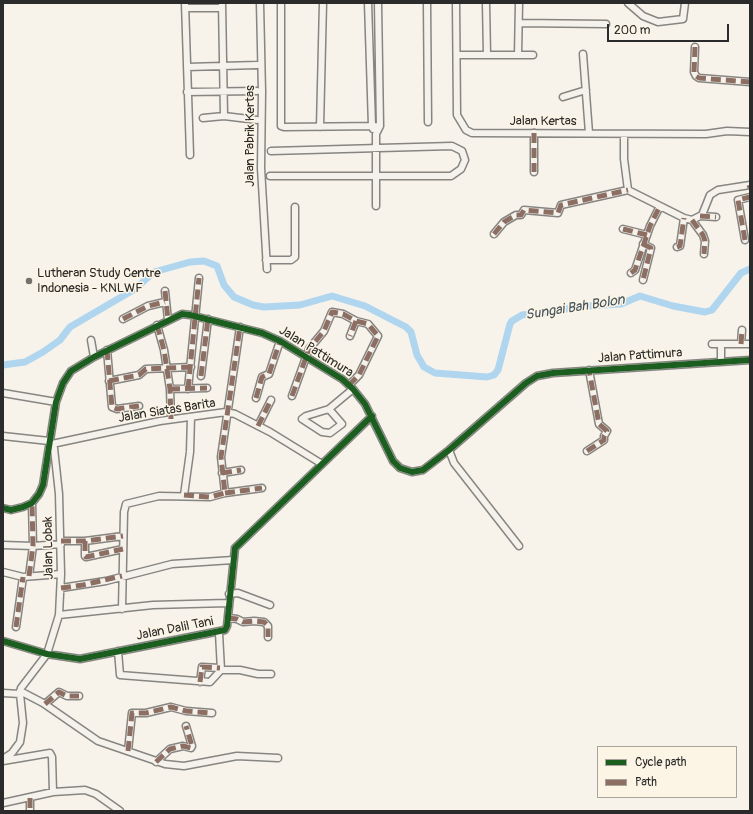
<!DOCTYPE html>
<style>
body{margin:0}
#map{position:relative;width:753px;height:814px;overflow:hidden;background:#f7f3ea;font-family:Pangolin,sans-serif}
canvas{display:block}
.frame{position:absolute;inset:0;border:4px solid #2b2b2b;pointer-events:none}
.legend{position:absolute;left:597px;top:746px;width:140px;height:52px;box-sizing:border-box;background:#fcf5e5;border:1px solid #a8a49b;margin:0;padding:5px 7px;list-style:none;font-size:12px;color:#2b2b2b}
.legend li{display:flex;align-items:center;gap:8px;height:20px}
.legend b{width:20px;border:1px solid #a8a49b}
.scale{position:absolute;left:607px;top:24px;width:122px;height:18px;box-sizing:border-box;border:2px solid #2b2b2b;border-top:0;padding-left:5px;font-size:12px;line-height:14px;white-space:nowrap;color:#2b2b2b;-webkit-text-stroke:3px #fcf5e5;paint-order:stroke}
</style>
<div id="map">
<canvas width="753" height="814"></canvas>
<div class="frame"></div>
<ul class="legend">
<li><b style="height:5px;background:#1b5e20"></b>Cycle path</li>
<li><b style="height:5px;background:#8d6e63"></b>Path</li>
</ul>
<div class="scale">200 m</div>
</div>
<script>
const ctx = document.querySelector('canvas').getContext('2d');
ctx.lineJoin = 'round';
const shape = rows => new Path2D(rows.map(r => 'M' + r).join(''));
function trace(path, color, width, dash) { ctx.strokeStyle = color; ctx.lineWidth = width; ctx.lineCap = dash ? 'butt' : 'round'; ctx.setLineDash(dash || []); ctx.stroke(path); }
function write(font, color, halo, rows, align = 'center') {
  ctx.font = font + ' Pangolin,sans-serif'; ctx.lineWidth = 3; ctx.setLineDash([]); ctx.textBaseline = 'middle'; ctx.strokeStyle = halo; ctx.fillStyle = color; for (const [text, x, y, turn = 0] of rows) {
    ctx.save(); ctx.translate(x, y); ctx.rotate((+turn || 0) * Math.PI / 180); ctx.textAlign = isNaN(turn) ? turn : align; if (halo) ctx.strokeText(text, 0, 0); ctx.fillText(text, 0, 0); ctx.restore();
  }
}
trace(shape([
 [3,365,25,362,43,352,60,340,70,327,135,289,154,272,190,262,204,261,217,266,224,285,234,297,253,305,264,307,300,305,332,296,365,306,406,327,411,332,417,355,424,367,435,373,487,377,494,375,498,370,510,324,512,321,522,315,587,306,621,304,640,296,673,306,705,312,712,310,741,273,750,269]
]), '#b0d6ef', 7);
const minor = shape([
 [185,3,190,155],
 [222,3,224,116,257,120],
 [260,3,262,92,261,168,267,269],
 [368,3,372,126,373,129],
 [427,3,428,122],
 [456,3,457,115,466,130,472,133,706,134,727,131,750,132],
 [486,3,487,55],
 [628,3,643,16,658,22,683,19,685,3],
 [281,5,281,126,284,127,380,126],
 [186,8,222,8],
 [519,23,606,24],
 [695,47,694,72,696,76,699,78,750,82],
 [583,54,589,133],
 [457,55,533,55],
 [518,55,519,3],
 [187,67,257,65],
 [187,92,257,91],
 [563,97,586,90],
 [203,118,224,116],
 [320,127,323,3],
 [534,133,534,172],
 [624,134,624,159,628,190,684,218,692,220,702,215,710,195,718,190,750,185],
 [270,176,451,176,461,169,465,160,462,151,452,146,271,151],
 [376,206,376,134,380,126,378,3],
 [700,216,716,217],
 [692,220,703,235,705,241,704,254],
 [623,229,647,235],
 [494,234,504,222,516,215,521,215,524,210,558,213,561,205,628,190],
 [745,240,738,200,750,197],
 [643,244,651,248,643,280],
 [677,247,680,246,684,218],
 [266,260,291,260,295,257,295,207],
 [631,273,635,270,650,226,660,206],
 [165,291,168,320],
 [123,319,148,306,165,302],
 [157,325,164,350,170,389,171,419],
 [91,340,94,357],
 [712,344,750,344],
 [741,344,742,330],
 [107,350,112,407,117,409,139,406],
 [721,362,721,345],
 [201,376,208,319],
 [109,381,139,375,146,369,191,367],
 [349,385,359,375,378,336,368,324,356,321],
 [170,389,207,388],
 [188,389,199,278],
 [3,393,56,402],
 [292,396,309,349,324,331,332,312,343,314,356,321,350,336],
 [256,398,262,377,269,374,280,341],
 [329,409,342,424,330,433,322,432,302,419,306,416,329,409,353,389],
 [258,426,271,400],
 [3,436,49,441],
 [52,444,160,421,226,412,235,414,270,432,322,464],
 [449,450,454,463,519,546],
 [587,451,604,440,604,436,607,431,599,424,589,370],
 [222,473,241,470],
 [225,493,262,488],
 [184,495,190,452,191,417],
 [3,508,11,510,23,507,32,503,39,494,43,485,56,402,63,383,71,371,94,357,182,314,190,315,262,333,280,341,342,379,353,389,365,404,393,461,400,468,412,472,423,470,449,450,526,383,537,376,553,373,750,360],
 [61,541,85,541,123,536],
 [85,541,85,556,86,557,123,549],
 [3,545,33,546,61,544],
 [3,572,23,577,61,574],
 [29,576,33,546,32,503],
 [61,588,106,581,172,564,233,560],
 [229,594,238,593,270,605],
 [122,609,124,512,126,504,159,496,210,497,225,493,221,457,240,327],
 [59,615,153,605,228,603],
 [228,618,237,619,243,622,254,621,264,622,268,626,268,637],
 [16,627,23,577],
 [3,641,47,654,80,659,225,630,227,626,235,548,372,416],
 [118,651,120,675,210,682,221,670,219,633],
 [221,670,240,670,258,674,271,674],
 [200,682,202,667,220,668],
 [20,691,43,703,98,741,165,764,184,766,237,756,278,758],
 [3,693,20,694],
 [45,704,59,692,67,696,79,696],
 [128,751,132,713,146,713,171,707,186,711,212,713],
 [3,759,12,753,20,742,23,723,20,694,21,688,47,654,59,615,61,574,59,494,54,448,49,441],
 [3,761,50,753,52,757,53,792],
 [156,762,170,749,183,746,191,748,192,746,186,726],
 [30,798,30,811],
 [3,803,53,792,85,790,96,794,120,811]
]);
trace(minor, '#878581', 9);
trace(minor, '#f5f2ec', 6);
trace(shape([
 [695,47,694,72,696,76,699,78,750,82],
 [534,133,534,172],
 [749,185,750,188],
 [700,216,716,217],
 [692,220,703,235,705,241,704,254],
 [623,229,647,235],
 [494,234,504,222,516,215,521,215,524,210,558,213,561,205,628,190],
 [745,240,738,200,750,197],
 [643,244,651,248,643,280],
 [677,247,680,246,684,218],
 [631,273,635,270,650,226,660,206],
 [165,291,168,320],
 [123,319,148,306,165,302],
 [157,325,164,350,170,389,171,419],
 [741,344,742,330],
 [107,350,112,407,117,409,139,406],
 [201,376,208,319],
 [109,381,139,375,146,369,191,367],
 [349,385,359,375,378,336,368,324,356,321],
 [170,389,207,388],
 [188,389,199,278],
 [292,396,309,349,324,331,332,312,343,314,356,321,350,336],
 [256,398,262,377,269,374,280,341],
 [258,426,271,400],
 [587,451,604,440,604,436,607,431,599,424,589,370],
 [222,473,241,470],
 [225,493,262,488],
 [184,495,210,497,225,493,221,457,240,327],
 [61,541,85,541,123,536],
 [85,541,85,556,86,557,123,549],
 [29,576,33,546,32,503],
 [61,588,83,585,122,576],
 [228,618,237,619,243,622,254,621,264,622,268,626,268,637],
 [16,627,23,577],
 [200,682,202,667,220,668],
 [45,704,59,692,67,696,79,696],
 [128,751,132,713,146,713,171,707,186,711,212,713],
 [156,762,170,749,183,746,191,748,192,746,186,726],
 [30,798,30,811]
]), '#8d6e63', 5, [10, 5]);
trace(shape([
 [3,508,11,510,23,507,32,503,39,494,43,485,56,402,63,383,71,371,94,357,182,314,190,315,262,333,280,341,342,379,353,389,365,404,393,461,400,468,412,472,423,470,449,450,526,383,537,376,553,373,750,360],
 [3,641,47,654,80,659,225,630,227,626,235,548,372,416]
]), '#1b5e20', 6);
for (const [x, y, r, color] of [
 [29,281,4,"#72716e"]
]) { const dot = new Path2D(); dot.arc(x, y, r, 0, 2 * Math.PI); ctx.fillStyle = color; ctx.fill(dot); trace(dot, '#fcf5e5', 1.5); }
write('13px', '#2b2b2b', '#fcf5e5', [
 ["Jalan Kertas",543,122],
 ["Jalan Pabrik Kertas",251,136,-90],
 ["Jalan Pattimura",316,352,32],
 ["Jalan Pattimura",640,356,-4],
 ["Jalan Siatas Barita",167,411,-9],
 ["Jalan Lobak",49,548,-91],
 ["Jalan Dalil Tani",175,629,-11]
]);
write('13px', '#2b2b2b', '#fcf5e5', [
 ["Lutheran Study Centre",37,274],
 ["Indonesia - KNLWF",37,289]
], 'left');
write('italic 14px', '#45535c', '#fcf5e5', [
 ["Sungai Bah Bolon",575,308,-9]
]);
</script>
